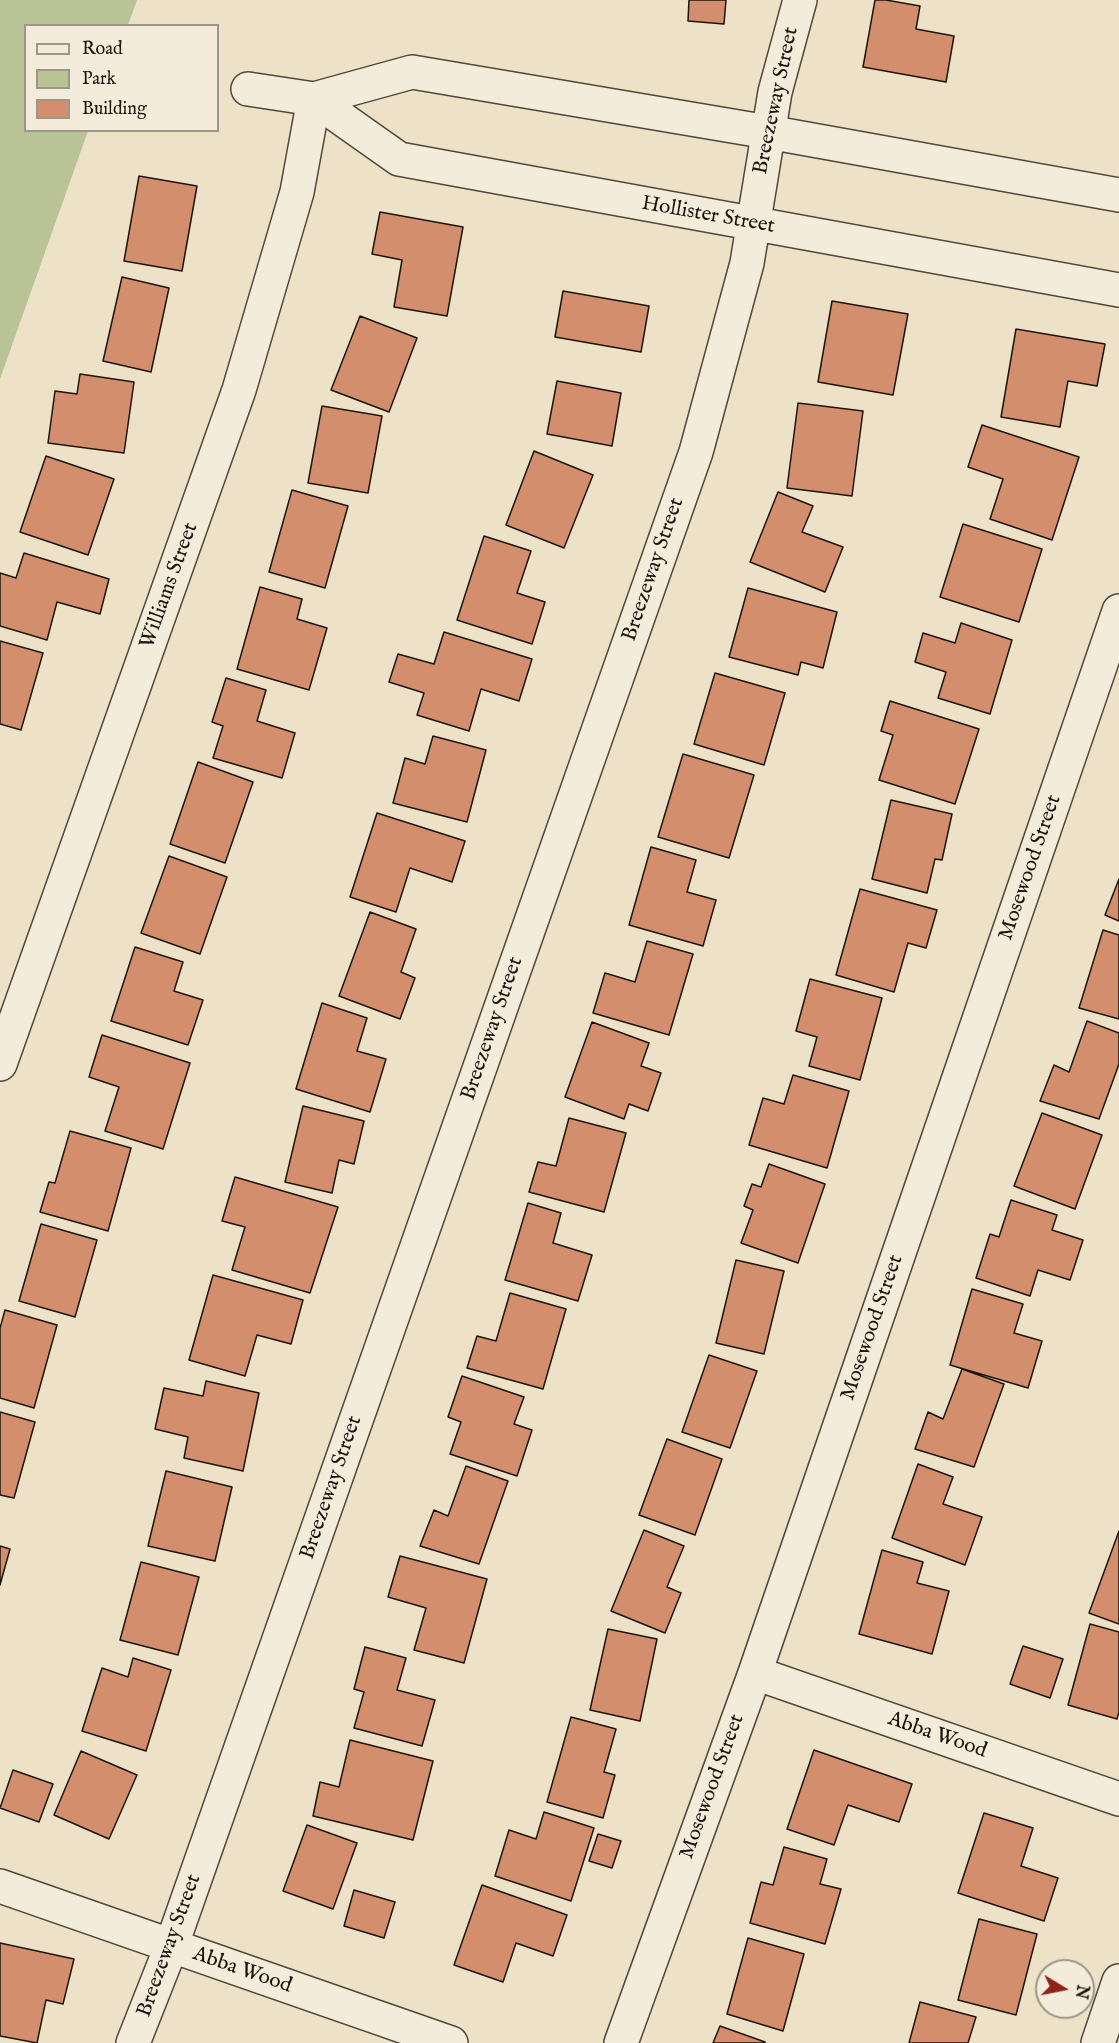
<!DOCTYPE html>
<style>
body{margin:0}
#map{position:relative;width:1119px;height:2043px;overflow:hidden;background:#ede2c7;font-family:"IM FELL English",serif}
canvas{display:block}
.legend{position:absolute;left:24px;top:24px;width:195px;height:108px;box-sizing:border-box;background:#f3ecdb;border:2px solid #9d9689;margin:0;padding:8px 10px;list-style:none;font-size:18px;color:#1d150d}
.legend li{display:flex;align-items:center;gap:12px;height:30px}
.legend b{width:30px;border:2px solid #9d9689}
.north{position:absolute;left:1035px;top:1959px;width:60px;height:60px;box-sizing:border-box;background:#f3ecdb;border:2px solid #9d9689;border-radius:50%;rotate:100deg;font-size:16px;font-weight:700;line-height:24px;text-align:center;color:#1d150d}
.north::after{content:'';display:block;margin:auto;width:21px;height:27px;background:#8f2418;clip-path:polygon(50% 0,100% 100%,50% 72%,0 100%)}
</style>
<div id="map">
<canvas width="1119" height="2043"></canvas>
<ul class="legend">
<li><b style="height:8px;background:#f3ecdb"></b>Road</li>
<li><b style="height:16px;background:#b9c395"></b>Park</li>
<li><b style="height:16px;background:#d28e6d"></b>Building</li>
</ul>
<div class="north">N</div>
</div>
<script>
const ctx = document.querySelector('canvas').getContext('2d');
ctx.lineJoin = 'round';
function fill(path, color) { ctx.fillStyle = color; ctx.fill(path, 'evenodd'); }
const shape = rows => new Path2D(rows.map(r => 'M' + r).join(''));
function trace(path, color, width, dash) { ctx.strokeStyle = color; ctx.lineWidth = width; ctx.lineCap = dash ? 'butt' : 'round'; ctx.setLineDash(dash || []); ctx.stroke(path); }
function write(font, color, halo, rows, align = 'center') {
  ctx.font = font + ' "IM FELL English",serif'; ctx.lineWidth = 5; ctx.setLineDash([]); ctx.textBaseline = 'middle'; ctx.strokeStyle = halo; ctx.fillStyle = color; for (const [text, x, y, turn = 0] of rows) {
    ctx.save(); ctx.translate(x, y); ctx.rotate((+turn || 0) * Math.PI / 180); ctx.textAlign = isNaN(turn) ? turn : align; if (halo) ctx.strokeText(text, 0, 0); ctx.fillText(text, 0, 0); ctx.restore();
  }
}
fill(shape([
 [0,0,137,0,128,25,26,26,26,130,88,131,0,379]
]), '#b9c395');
const building = shape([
 [689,0,726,0,724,24,688,21,689,0],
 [875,0,886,0,920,6,916,29,954,36,946,82,863,67,875,0],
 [139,176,197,186,182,271,124,261,139,176],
 [380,212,463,227,447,316,394,307,402,260,372,254,380,212],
 [122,277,169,288,151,372,103,361,122,277],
 [563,291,649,306,641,352,555,337,563,291],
 [832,301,908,314,893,395,818,382,832,301],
 [360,316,417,338,389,412,331,390,360,316],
 [1016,329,1105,344,1097,386,1068,381,1060,427,1001,417,1016,329],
 [80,374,134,382,124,453,48,443,55,391,77,394,80,374],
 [557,381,621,393,612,446,547,434,557,381],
 [798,403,863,411,852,496,787,488,798,403],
 [322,406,382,416,368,493,308,483,322,406],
 [982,425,1079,457,1052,540,990,519,1003,479,968,467,982,425],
 [534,451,593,475,564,548,506,525,534,451],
 [46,456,114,479,88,555,20,532,46,456],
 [292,490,348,506,325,588,269,572,292,490],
 [778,492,813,506,802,532,843,547,825,592,750,562,778,492],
 [963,524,1042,549,1019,622,940,597,963,524],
 [484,536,531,551,517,593,545,602,532,644,457,620,484,536],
 [24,553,109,579,100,614,57,602,47,640,0,626,0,573,16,578,24,553],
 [260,587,302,599,297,619,327,628,309,690,237,669,260,587],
 [748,588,837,612,823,668,801,662,798,675,729,657,748,588],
 [961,623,1012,640,990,714,938,698,946,672,915,662,923,633,955,643,961,623],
 [444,632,532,659,519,701,481,689,469,731,417,715,424,693,389,682,398,654,434,664,444,632],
 [0,641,43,653,21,730,0,724,0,641],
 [715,673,785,693,764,765,694,744,715,673],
 [226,678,266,690,257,721,295,733,282,778,213,758,223,726,212,722,226,678],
 [890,701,979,729,955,804,879,780,893,735,881,731,890,701],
 [433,736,486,750,467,822,393,803,405,758,425,764,433,736],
 [683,754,754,775,729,858,658,837,683,754],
 [198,762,253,782,225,863,170,844,198,762],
 [891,800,952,814,942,860,935,859,927,893,872,879,891,800],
 [377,813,465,841,452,882,410,868,396,912,350,897,377,813],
 [651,847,696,860,687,892,716,900,703,946,629,925,651,847],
 [169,856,227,877,200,954,141,933,169,856],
 [1119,879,1119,921,1105,915,1119,879],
 [860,889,937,910,926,948,908,943,894,992,836,975,860,889],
 [370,912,416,929,401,972,415,978,400,1019,339,996,370,912],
 [1103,930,1119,935,1119,1019,1079,1008,1103,930],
 [647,941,693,954,669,1035,593,1013,605,973,635,982,647,941],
 [135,947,183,962,174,991,203,1000,188,1045,111,1021,135,947],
 [810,979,882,998,860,1080,809,1066,817,1037,796,1031,810,979],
 [322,1003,367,1018,357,1051,386,1059,370,1112,296,1089,322,1003],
 [1087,1021,1119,1033,1119,1064,1099,1119,1040,1101,1054,1065,1069,1072,1087,1021],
 [592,1022,649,1043,641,1066,661,1073,648,1111,629,1104,624,1119,565,1097,592,1022],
 [102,1035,190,1063,163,1149,105,1131,119,1087,89,1077,102,1035],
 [793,1075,849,1091,827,1168,749,1145,763,1098,784,1104,793,1075],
 [303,1106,364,1121,354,1164,339,1160,332,1193,285,1182,303,1106],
 [1042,1113,1102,1135,1075,1209,1014,1186,1042,1113],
 [569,1118,626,1133,604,1212,529,1192,538,1162,556,1166,569,1118],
 [70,1131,131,1148,108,1231,40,1212,49,1182,55,1183,70,1131],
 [769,1164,825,1184,798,1263,741,1243,753,1210,744,1206,752,1184,761,1187,769,1164],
 [235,1177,338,1207,310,1293,232,1270,245,1227,222,1221,235,1177],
 [1011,1200,1057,1215,1052,1230,1083,1240,1070,1280,1038,1270,1030,1296,976,1278,990,1234,999,1237,1011,1200],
 [528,1203,561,1213,553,1243,592,1255,578,1301,505,1280,528,1203],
 [41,1224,97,1240,75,1317,19,1301,41,1224],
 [736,1260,784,1271,764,1354,716,1343,736,1260],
 [213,1275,303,1300,291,1344,257,1335,245,1376,189,1360,213,1275],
 [972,1289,1023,1304,1014,1333,1042,1341,1028,1388,950,1365,972,1289],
 [510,1293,566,1309,543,1389,467,1368,477,1336,496,1341,510,1293],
 [5,1310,57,1325,34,1408,0,1398,0,1328,5,1310],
 [709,1355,757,1371,730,1448,682,1432,709,1355],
 [962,1369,1004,1384,974,1467,915,1449,928,1412,943,1419,962,1369],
 [462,1376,524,1397,514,1424,532,1430,517,1476,450,1454,461,1422,448,1417,462,1376],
 [206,1381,259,1393,243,1471,184,1458,188,1437,155,1429,164,1388,203,1396,206,1381],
 [0,1412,35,1422,14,1498,0,1495,0,1412],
 [667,1439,722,1459,695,1535,639,1515,667,1439],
 [918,1464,953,1477,943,1504,982,1517,965,1565,892,1538,918,1464],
 [466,1466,508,1481,479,1564,420,1546,434,1510,448,1516,466,1466],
 [166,1471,232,1487,215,1561,148,1546,166,1471],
 [644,1530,684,1546,667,1587,681,1593,665,1633,611,1611,644,1530],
 [1119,1531,1119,1624,1089,1613,1119,1531],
 [0,1546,10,1549,0,1585,0,1546],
 [882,1550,923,1562,917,1583,949,1591,932,1654,859,1634,882,1550],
 [400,1556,487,1579,464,1663,414,1650,426,1608,388,1597,400,1556],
 [141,1562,199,1577,178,1655,120,1640,141,1562],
 [1090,1624,1119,1632,1119,1712,1117,1719,1068,1705,1090,1624],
 [608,1629,657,1639,640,1721,590,1710,608,1629],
 [1023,1646,1063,1659,1050,1698,1010,1684,1023,1646],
 [365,1647,406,1658,397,1690,435,1700,422,1746,354,1728,364,1692,354,1689,365,1647],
 [133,1658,171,1670,146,1751,82,1731,102,1668,128,1677,133,1658],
 [571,1717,616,1729,604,1772,615,1775,603,1818,547,1802,571,1717],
 [350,1740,433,1761,413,1840,313,1816,320,1782,339,1787,350,1740],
 [814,1750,912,1784,899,1822,848,1805,834,1845,787,1829,814,1750],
 [81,1751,137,1775,109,1839,54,1815,81,1751],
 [13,1770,53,1784,39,1822,0,1808,13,1770],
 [544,1812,594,1828,571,1901,495,1876,509,1830,536,1839,544,1812],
 [984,1813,1033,1828,1021,1866,1058,1878,1044,1921,958,1893,984,1813],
 [307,1825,357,1843,333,1909,283,1891,307,1825],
 [598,1834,621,1841,612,1868,589,1861,598,1834],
 [784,1847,827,1859,820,1884,841,1889,825,1944,750,1923,761,1882,773,1885,784,1847],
 [482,1885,567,1915,553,1956,516,1943,503,1982,454,1965,482,1885],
 [354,1890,395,1902,384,1938,344,1926,354,1890],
 [979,1919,1037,1934,1016,2015,958,2000,979,1919],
 [748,1938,804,1954,783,2031,727,2014,748,1938],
 [0,1943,74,1959,63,2004,46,2000,37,2043,0,2036,0,1943],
 [920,2002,976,2017,968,2043,909,2043,920,2002],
 [720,2026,765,2042,765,2043,713,2043,720,2026]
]);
fill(building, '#d28e6d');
trace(building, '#1d150d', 1.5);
const minor = shape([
 [248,89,314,99,412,72,768,132,1119,195],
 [314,99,399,159,1119,290],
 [0,1064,239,390,297,192,314,99],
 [755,1673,1119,1799],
 [0,1886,451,2043],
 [133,2043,171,1947,696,452,747,263,775,92,800,0],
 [621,2043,755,1673,1119,611],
 [1098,2043,1119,1981]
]);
trace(minor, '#51483c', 36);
trace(minor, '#f3ecdb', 33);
write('21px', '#1d150d', '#f3ecdb', [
 ["Breezeway Street",777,101,-78],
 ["Hollister Street",708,216,10],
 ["Breezeway Street",654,570,-71],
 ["Williams Street",170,586,-70],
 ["Mosewood Street",1031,868,-71],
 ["Breezeway Street",493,1029,-71],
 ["Mosewood Street",873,1328,-71],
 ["Breezeway Street",332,1488,-71],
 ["Abba Wood",937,1736,19],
 ["Mosewood Street",713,1787,-70],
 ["Breezeway Street",170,1946,-70],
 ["Abba Wood",242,1971,19]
]);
</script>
